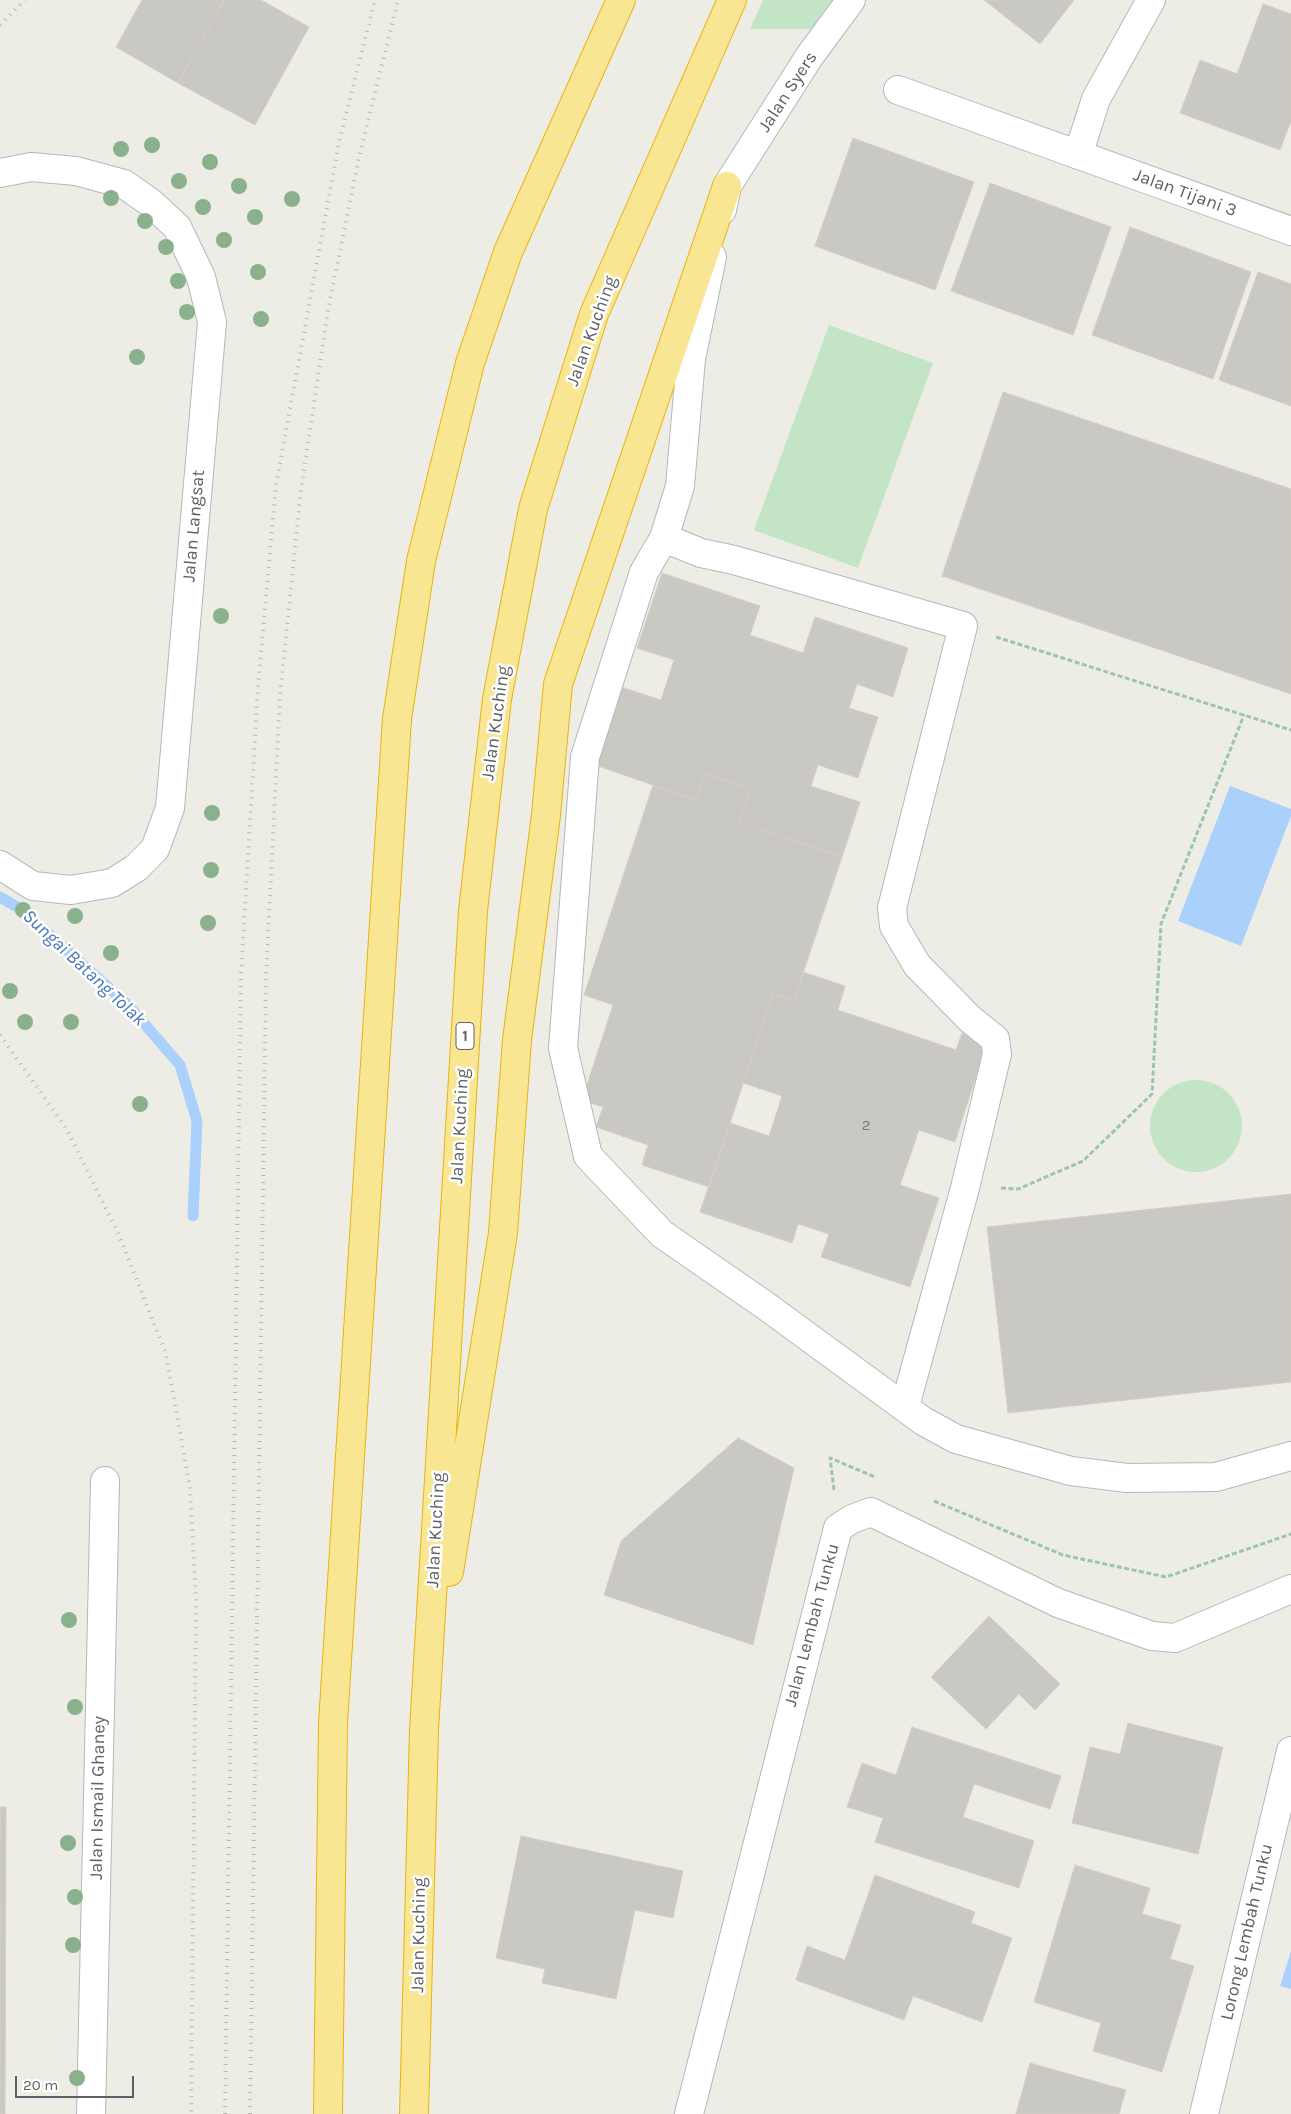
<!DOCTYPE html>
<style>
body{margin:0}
#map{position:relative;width:1291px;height:2114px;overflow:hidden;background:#eeede5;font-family:Karla,sans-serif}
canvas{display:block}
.scale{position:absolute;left:15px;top:2076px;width:119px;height:22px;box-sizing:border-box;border:2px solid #5d6065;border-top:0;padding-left:6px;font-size:15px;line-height:18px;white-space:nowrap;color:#5d6065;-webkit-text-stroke:4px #fff;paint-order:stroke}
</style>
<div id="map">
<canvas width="1291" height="2114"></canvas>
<div class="scale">20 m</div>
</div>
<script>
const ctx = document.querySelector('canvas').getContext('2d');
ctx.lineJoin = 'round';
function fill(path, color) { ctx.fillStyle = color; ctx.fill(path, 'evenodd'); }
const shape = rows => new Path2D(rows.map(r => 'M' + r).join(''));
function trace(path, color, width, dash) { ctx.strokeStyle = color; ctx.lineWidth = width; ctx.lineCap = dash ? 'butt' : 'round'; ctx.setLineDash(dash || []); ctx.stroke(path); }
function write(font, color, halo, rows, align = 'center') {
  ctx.font = font + ' Karla,sans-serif'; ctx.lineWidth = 5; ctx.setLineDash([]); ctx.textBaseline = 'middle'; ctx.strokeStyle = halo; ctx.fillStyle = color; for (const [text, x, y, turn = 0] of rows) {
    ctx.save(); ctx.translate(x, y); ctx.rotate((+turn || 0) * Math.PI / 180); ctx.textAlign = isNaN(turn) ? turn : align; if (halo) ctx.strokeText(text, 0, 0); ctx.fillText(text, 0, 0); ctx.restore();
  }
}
fill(shape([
 [763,0,838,0,817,29,750,29],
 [829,325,933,363,858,568,754,530],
 '1150 1126a46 46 0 1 1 92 0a46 46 0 1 1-92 0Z'
]), '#c3e5c5');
fill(shape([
 [1230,786,1291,809,1291,816,1241,946,1178,921],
 [1291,1951,1291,1989,1280,1986]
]), '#a9d1fb');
trace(shape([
 [0,897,22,910,128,1005,180,1065,197,1121,193,1216]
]), '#a9d1fb', 11);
const building = shape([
 [142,0,224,0,178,83,116,47,142,0],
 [224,0,261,0,309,27,255,125,178,83,224,0],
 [984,0,1074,0,1040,44,984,0],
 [1263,4,1291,14,1291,121,1280,150,1180,113,1200,60,1237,74,1263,4],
 [853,138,974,182,935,290,815,246,853,138],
 [990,183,1111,227,1073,335,951,291,990,183],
 [1130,227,1251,272,1213,379,1092,335,1130,227],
 [1258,272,1291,284,1291,406,1219,380,1258,272],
 [1003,392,1291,489,1291,694,942,576,1003,392],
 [662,573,760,606,750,635,803,653,815,617,908,648,893,697,857,684,849,708,878,717,858,778,818,765,811,786,860,802,842,857,738,823,750,789,704,774,696,800,595,765,621,687,661,700,674,660,637,648,662,573],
 [704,774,750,789,738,823,842,857,794,1000,773,993,709,1187,642,1165,648,1145,596,1127,603,1107,582,1100,613,1005,584,995,653,785,696,800,704,774],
 [803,972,845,986,838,1010,956,1050,962,1033,987,1042,955,1142,919,1130,900,1185,939,1198,910,1287,821,1257,829,1234,798,1224,792,1243,700,1212,730,1123,769,1136,782,1096,743,1083,773,993,794,1000,803,972],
 [1291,1194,1291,1382,1008,1413,987,1227,1291,1194],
 [738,1438,794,1468,753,1645,604,1595,621,1541,738,1438],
 [989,1616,1060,1684,1035,1710,1019,1694,986,1729,931,1677,989,1616],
 [1128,1723,1223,1747,1198,1854,1072,1823,1090,1747,1120,1754,1128,1723],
 [912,1727,1061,1776,1050,1809,974,1784,963,1817,1034,1841,1019,1888,875,1842,883,1818,847,1807,862,1763,896,1775,912,1727],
 [0,1807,6,1807,5,2114,0,2114,0,1807],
 [521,1836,683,1871,673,1918,635,1910,616,1999,542,1983,545,1969,496,1958,521,1836],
 [1075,1865,1150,1888,1142,1914,1181,1925,1170,1959,1194,1966,1162,2072,1093,2051,1101,2023,1034,2002,1075,1865],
 [875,1875,975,1912,971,1923,1012,1938,982,2022,913,1996,904,2020,796,1980,807,1946,845,1960,875,1875],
 [1030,2063,1126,2090,1119,2114,1016,2114,1030,2063]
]);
fill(building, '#cac8c2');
trace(building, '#d3cfc4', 1);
const minor = shape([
 [898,90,1291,231],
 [1078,155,1096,99,1151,0],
 [0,173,31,167,76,171,124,184,151,203,177,227,201,277,212,322,170,808,155,849,136,868,112,883,71,890,33,886,0,865],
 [722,210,727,186,809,57,851,0],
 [712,257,691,359,680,486,664,538,701,553,734,560,963,626,892,908,894,926,917,965,970,1019,995,1039,997,1054,965,1188,905,1406],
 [664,538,644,572,585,757,563,1048,588,1156,662,1234,766,1306,923,1421,956,1439,1071,1471,1127,1478,1216,1477,1291,1456],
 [91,2114,105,1481],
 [689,2114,838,1528,852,1519,871,1512,1058,1603,1152,1636,1175,1638,1291,1589],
 [1204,2114,1291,1751]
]);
const highway = shape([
 [449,1572,503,1233,517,1040,546,815,558,684,727,186],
 [328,2114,333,1723,397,719,421,561,470,363,508,252,621,0],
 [414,2114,424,1730,473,911,497,699,533,509,594,314,732,0]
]);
trace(minor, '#b5b7bb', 30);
trace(highway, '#e8b40c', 30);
trace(shape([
 [996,637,1291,730],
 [1001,1188,1018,1189,1083,1161,1152,1094,1161,924,1244,715],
 [834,1490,830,1458,875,1477],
 [934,1501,1063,1555,1166,1577,1291,1534]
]), '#9dc5ac', 3, [5, 2.5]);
trace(minor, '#fff', 28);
trace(highway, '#f8e693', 28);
trace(shape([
 [0,25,25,0],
 [0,1035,66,1128,119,1235,166,1354,190,1488,196,1601,191,2114],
 [225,2114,241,975,258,687,276,485,339,142,375,0],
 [250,2114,266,978,280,695,301,490,328,310,359,157,398,0]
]), '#b5b6b6', 4, [1, 6]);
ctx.fillStyle = '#8ab18b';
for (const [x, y] of [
 [152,145],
 [121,149],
 [210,162],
 [179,181],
 [239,186],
 [111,198],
 [292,199],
 [203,207],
 [255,217],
 [145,221],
 [224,240],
 [166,247],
 [258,272],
 [178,281],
 [187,312],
 [261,319],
 [137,357],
 [221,616],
 [212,813],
 [211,870],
 [23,910],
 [75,916],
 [208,923],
 [111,953],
 [10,991],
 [25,1022],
 [71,1022],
 [140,1104],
 [69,1620],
 [75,1707],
 [68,1843],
 [75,1897],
 [73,1945],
 [77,2078]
]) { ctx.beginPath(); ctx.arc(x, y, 8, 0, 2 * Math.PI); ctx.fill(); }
write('15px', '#787a7c', null, [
 ["2",866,1126]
]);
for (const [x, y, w] of [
 [465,1036,18]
]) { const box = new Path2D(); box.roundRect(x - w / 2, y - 13.5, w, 27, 4); ctx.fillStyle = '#fff'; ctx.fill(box); trace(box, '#5d6065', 1); }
write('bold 16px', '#5d6065', null, [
 ["1",465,1036]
]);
write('18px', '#5d6065', '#fff', [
 ["Jalan Syers",788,92,-57],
 ["Jalan Tijani 3",1185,193,20],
 ["Jalan Kuching",592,331,-70],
 ["Jalan Langsat",194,526,-85],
 ["Jalan Kuching",496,723,-82],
 ["Jalan Kuching",460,1126,-87],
 ["Jalan Kuching",436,1530,-87],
 ["Jalan Lembah Tunku",812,1625,-75],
 ["Jalan Ismail Ghaney",98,1798,-89],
 ["Lorong Lembah Tunku",1247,1932,-77],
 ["Jalan Kuching",419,1935,-89]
]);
write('italic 19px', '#4976b5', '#fff', [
 ["Sungai Batang Tolak",84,968,43]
]);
</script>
